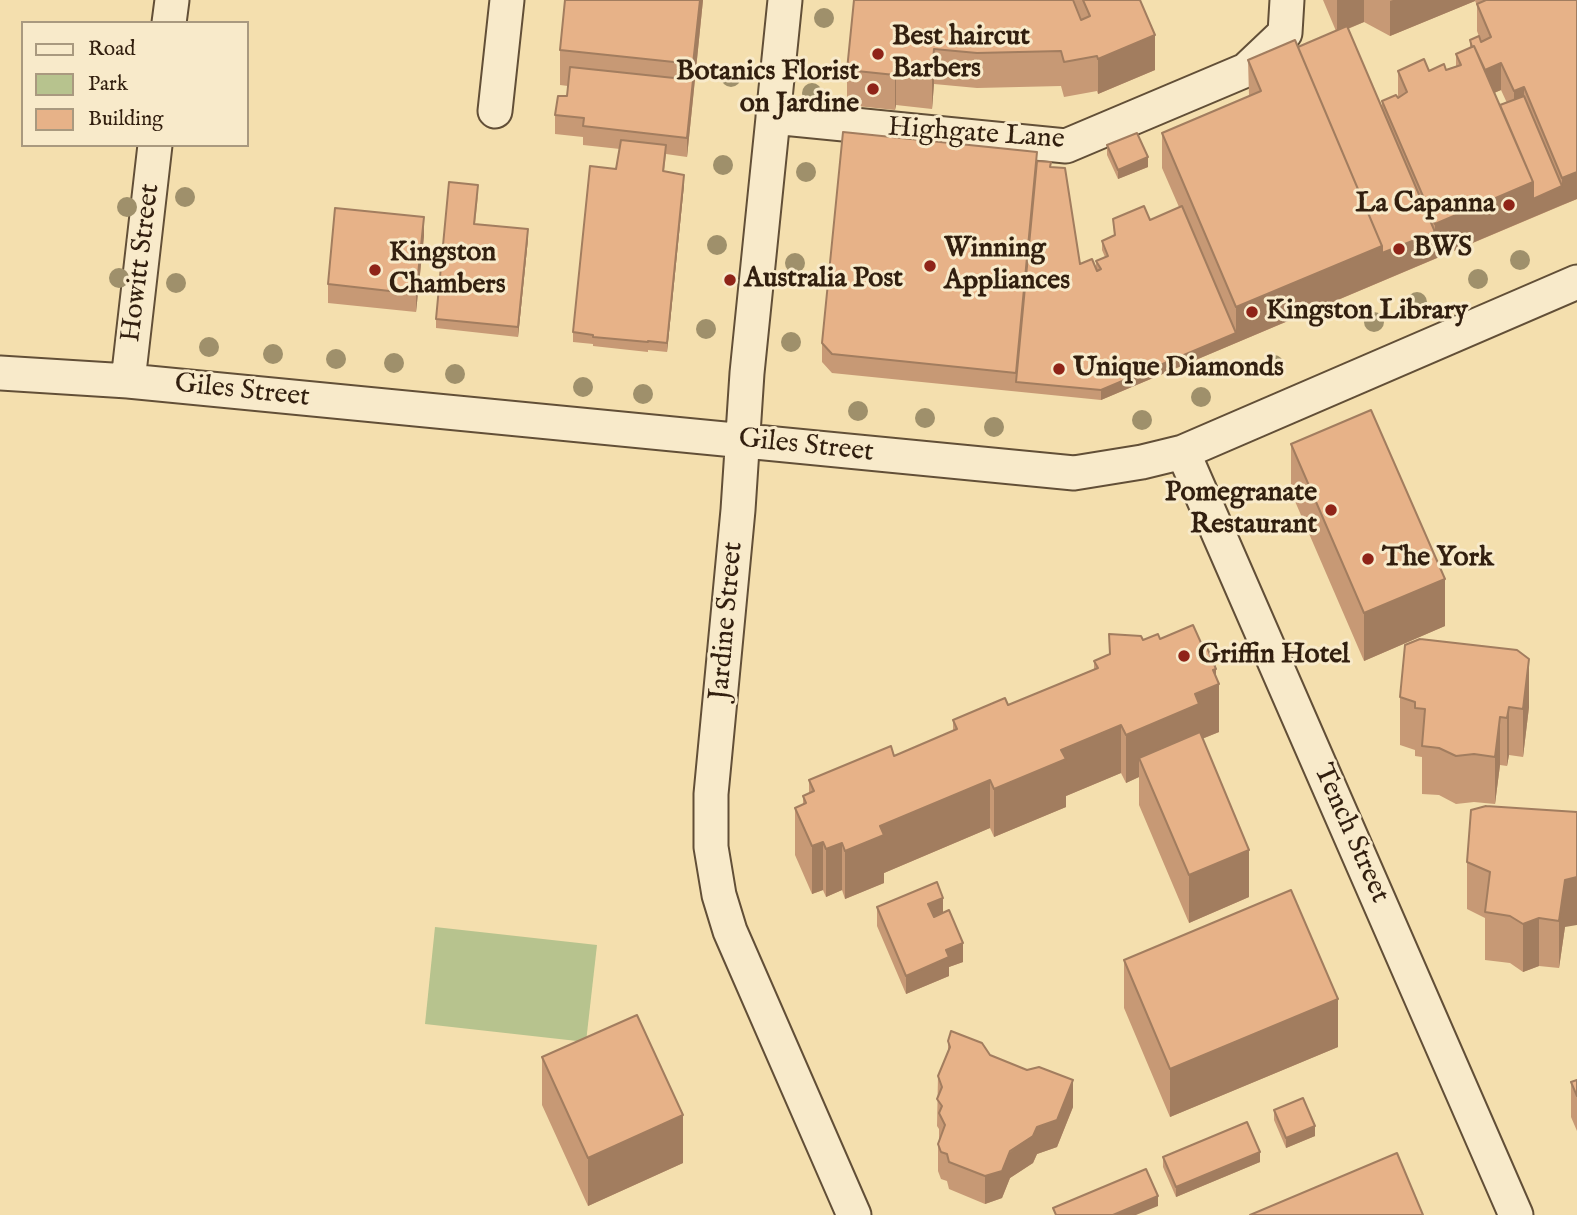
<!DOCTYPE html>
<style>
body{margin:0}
#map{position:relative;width:1577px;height:1215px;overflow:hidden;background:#f4dfae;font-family:"IM FELL English",serif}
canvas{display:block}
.legend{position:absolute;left:21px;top:21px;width:228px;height:126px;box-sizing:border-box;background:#f8eaca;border:2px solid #a9997f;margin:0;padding:9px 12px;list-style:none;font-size:21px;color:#321f0f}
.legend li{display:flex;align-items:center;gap:14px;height:35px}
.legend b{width:35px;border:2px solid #a9997f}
</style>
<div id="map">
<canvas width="1577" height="1215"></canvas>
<ul class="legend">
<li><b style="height:9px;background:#f8eaca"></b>Road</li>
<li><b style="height:19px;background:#b7c38e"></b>Park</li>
<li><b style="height:19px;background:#e7b288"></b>Building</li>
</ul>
</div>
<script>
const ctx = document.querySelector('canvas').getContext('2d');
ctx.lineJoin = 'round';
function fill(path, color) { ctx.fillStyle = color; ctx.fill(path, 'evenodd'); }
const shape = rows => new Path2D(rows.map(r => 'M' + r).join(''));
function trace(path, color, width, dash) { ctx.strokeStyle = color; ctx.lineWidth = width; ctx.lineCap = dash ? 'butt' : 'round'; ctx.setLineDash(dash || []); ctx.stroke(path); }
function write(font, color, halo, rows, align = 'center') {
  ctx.font = font + ' "IM FELL English",serif'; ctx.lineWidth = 6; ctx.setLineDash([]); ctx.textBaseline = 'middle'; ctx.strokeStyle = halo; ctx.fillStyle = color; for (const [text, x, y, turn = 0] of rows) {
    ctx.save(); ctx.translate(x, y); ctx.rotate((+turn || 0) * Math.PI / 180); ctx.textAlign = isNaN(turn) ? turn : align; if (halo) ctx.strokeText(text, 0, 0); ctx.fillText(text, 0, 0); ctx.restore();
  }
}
fill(shape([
 [435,927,597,945,586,1042,425,1024]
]), '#b7c38e');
const minor = shape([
 [785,0,747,373,738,510,711,794,711,847,719,895,730,931,854,1215],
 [169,23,172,0],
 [495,111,507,0],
 [773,117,1066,146,1246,70,1285,33,1287,0],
 [0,373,128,381,1074,473,1142,462,1183,452,1577,282],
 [128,381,155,145],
 [1183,452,1516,1215]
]);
trace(minor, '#624f37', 37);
trace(minor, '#f8eaca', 33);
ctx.fillStyle = '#9f906b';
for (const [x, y] of [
 [824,18],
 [731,77],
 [812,93],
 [723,165],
 [806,172],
 [185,197],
 [127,207],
 [717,245],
 [1520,260],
 [795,263],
 [119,278],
 [1478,279],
 [176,283],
 [1417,302],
 [1374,322],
 [706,329],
 [791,342],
 [209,347],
 [273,354],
 [336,359],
 [394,363],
 [1274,365],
 [455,374],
 [583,387],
 [643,394],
 [1201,397],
 [858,411],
 [925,418],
 [1142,420],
 [994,427]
]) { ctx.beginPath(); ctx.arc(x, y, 10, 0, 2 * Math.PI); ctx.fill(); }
fill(shape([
 [703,0,687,157,666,154,664,172,684,185,667,352,648,350,648,352,593,346,593,344,573,342,573,332,616,169,620,149,583,145,583,137,555,134,555,115,567,96,568,86,560,85,560,50],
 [854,0,1140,0,1155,70,1098,94,1097,91,1064,97,1061,86,977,88,934,84,932,109,896,105,895,110,847,105,847,70],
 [1323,0,1577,0,1577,199,1101,400,832,373,822,362,822,343,1037,161,1051,167,1080,264,1096,269,1096,261,1105,257,1102,250,1102,241,1114,236,1113,219,1150,220,1179,207,1162,168,1162,133,1249,96,1248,60,1298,47,1336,31],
 [1475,1,1477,5,1477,31,1481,42,1470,40,1470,48,1456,54,1456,66,1446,70,1398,71,1398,98,1382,101,1382,109,1348,29,1364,22,1390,36],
 [1501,90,1507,103,1500,105,1494,93],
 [1107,145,1148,167,1118,179,1107,155],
 [478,195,475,224,528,239,518,337,436,328,436,319],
 [424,236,416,312,328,303,328,284],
 [1291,444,1445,626,1364,661,1291,492],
 [1160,639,1216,678,1219,732,1202,739,1249,897,1189,923,1139,805,1139,777,1126,783,1121,773,1066,796,1066,807,994,837,990,828,884,873,884,883,845,899,842,890,826,897,823,890,812,894,795,855,795,808,803,804,803,796,809,793,809,780,894,756,953,731,953,720,1008,705,1094,669,1094,661,1143,640],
 [1400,697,1529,707,1523,757,1509,755,1507,766,1500,765,1495,804,1474,802,1456,804,1439,795,1422,794,1422,757,1415,756,1415,750,1400,745],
 [1471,810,1565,927,1559,968,1539,966,1523,972,1510,963,1485,960,1485,918,1467,909,1467,862],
 [877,907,963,962,949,967,949,976,906,994,877,926],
 [1124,960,1338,1047,1170,1117,1124,1008],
 [948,1041,990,1055,1073,1107,1057,1147,1037,1154,1033,1163,1010,1178,1002,1198,985,1204,949,1189,947,1181,941,1179,938,1171,938,1144,939,1141,939,1129,937,1126,938,1076,948,1052],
 [542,1057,683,1163,588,1206,542,1105],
 [1577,1080,1577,1131,1571,1117,1571,1082],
 [1274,1110,1315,1136,1286,1148,1274,1120],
 [1163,1157,1260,1162,1176,1197,1163,1167]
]), '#c79975');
fill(shape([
 [700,0,703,0,693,99,693,64],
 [1337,0,1364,0,1364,22,1337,33],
 [1393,0,1475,0,1475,1,1390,36,1390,1],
 [1155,35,1155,70,1098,94,1098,59],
 [934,49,934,84,932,109,932,74],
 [1501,63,1501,90,1482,98,1482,71],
 [896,70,896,105,895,110,895,75],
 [693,80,693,99,687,157,687,138],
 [1524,87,1524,114,1514,118,1514,91],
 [1148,157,1148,167,1118,179,1118,170],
 [1577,172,1577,199,1562,205,1562,178],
 [684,175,684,185,667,352,667,343],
 [1533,182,1562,186,1562,205,1101,400,1101,390,1236,333,1236,307,1382,246,1435,232,1435,224],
 [424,217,424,236,416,312,416,294],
 [528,229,528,239,518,337,518,327],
 [1445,579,1445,626,1364,661,1364,613],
 [1529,659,1529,707,1523,757,1523,709],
 [1216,669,1216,685,1219,684,1219,732,1199,740,1139,758,1139,777,1126,783,1126,735,1195,694,1213,670],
 [1509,707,1509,755,1507,766,1507,718],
 [1500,717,1500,765,1495,804,1495,757],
 [1121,725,1121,773,1066,796,1066,807,994,837,994,789,1061,750],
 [990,780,990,828,884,873,884,883,845,899,845,851,880,826],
 [823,842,823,890,812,894,812,846],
 [842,843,842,890,826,897,826,849],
 [1249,850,1249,897,1189,923,1189,875],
 [1577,877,1577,925,1565,927,1559,968,1559,921,1565,880],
 [943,898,943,916,928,922,928,904],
 [1539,918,1539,966,1523,972,1523,924],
 [963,943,963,962,949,967,949,976,906,994,906,976,946,950],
 [1338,999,1338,1047,1170,1117,1170,1069],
 [1073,1080,1073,1107,1057,1147,1037,1154,1033,1163,1010,1178,1002,1198,985,1204,985,1176,1037,1127],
 [683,1115,683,1163,588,1206,588,1158],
 [1315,1126,1315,1136,1286,1148,1286,1138],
 [1260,1152,1260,1162,1176,1197,1176,1187],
 [1158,1196,1158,1206,1136,1215,1113,1215]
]), '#a27d5f');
const building = shape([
 [565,0,700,0,693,64,560,50,565,0],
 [854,0,1073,0,1081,20,1090,16,1083,0,1140,0,1155,35,1098,59,1097,56,1064,62,1061,51,977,53,934,49,932,74,896,70,895,75,847,70,854,0],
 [1486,0,1577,0,1577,172,1562,178,1524,87,1514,91,1501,63,1485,70,1474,46,1472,47,1470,40,1479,36,1481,42,1491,37,1477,4,1486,0],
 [1347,26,1435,232,1382,253,1382,246,1298,47,1347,26],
 [1295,40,1382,246,1236,307,1162,133,1261,91,1248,60,1295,40],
 [1474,46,1533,182,1435,224,1382,101,1396,95,1398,98,1407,92,1398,71,1424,59,1429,71,1444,64,1446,70,1461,65,1456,54,1474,46],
 [570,67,693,80,687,138,583,126,584,118,555,115,558,96,567,96,570,67],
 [1524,96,1562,186,1533,199,1533,182,1500,105,1524,96],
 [843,132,1037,152,1016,373,832,354,822,343,843,132],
 [1137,133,1148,157,1118,170,1107,145,1137,133],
 [621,140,666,145,663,171,684,175,667,343,648,341,648,342,593,337,593,335,573,332,590,166,616,169,621,140],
 [1037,161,1051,162,1050,167,1065,168,1080,264,1092,259,1097,271,1101,269,1096,261,1108,256,1102,241,1115,235,1113,219,1144,206,1150,220,1182,206,1236,333,1101,390,1016,382,1037,161],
 [449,182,478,185,474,224,528,229,518,327,436,319,449,182],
 [335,208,424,217,416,294,328,284,335,208],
 [1371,410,1445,579,1364,613,1291,444,1371,410],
 [1193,625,1202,645,1205,643,1216,669,1213,670,1219,684,1195,694,1199,704,1126,735,1121,725,1061,750,1066,759,994,789,990,780,880,826,884,835,845,851,842,843,826,849,823,842,812,846,795,808,806,803,803,796,814,791,809,780,891,746,894,756,957,729,953,720,1005,698,1008,705,1098,668,1094,661,1110,654,1109,634,1141,636,1143,640,1158,634,1160,639,1193,625],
 [1420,639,1517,650,1529,659,1523,709,1509,707,1507,718,1500,717,1495,757,1474,754,1456,756,1439,748,1422,746,1425,709,1415,708,1415,702,1400,697,1405,645,1420,639],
 [1200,732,1249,850,1189,875,1139,758,1200,732],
 [1486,806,1577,812,1577,877,1565,880,1559,921,1539,918,1523,924,1510,916,1485,912,1490,872,1467,862,1471,810,1486,806],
 [937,882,943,898,928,904,934,917,949,910,963,943,946,950,949,957,906,976,877,907,937,882],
 [1291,890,1338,999,1170,1069,1124,960,1291,890],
 [637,1015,683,1115,588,1158,542,1057,637,1015],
 [951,1031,982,1043,990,1055,1027,1070,1039,1067,1073,1080,1057,1120,1037,1127,1033,1136,1010,1151,1002,1171,985,1176,949,1162,947,1154,941,1152,938,1144,945,1125,939,1113,942,1106,937,1099,942,1087,938,1076,950,1047,948,1041,951,1031],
 [1577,1080,1577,1096,1571,1082,1577,1080],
 [1303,1098,1315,1126,1286,1138,1274,1110,1303,1098],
 [1247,1122,1260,1152,1176,1187,1163,1157,1247,1122],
 [1397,1153,1423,1215,1250,1215,1397,1153],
 [1146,1169,1158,1196,1113,1215,1056,1215,1053,1208,1146,1169]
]);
fill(building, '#e7b288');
trace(building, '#a27d5f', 2);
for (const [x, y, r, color] of [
 [878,54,7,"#8f2418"],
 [873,89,7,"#8f2418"],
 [1509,205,7,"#8f2418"],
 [1399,249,7,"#8f2418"],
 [930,266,7,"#8f2418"],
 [375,270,7,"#8f2418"],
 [730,280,7,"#8f2418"],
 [1252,312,7,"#8f2418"],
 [1059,369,7,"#8f2418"],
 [1331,510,7,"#8f2418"],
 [1368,559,7,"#8f2418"],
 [1184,656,7,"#8f2418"]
]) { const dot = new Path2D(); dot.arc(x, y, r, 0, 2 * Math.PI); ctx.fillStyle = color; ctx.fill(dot); trace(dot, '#f8eaca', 2.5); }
write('bold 28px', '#321f0f', '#f8eaca', [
 ["Best haircut",892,38],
 ["Barbers",892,70],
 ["Botanics Florist",859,73,"right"],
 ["on Jardine",859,105,"right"],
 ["La Capanna",1495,205,"right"],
 ["BWS",1413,249],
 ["Winning",944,250],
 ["Appliances",944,282],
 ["Kingston",389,254],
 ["Chambers",389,286],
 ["Australia Post",744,280],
 ["Kingston Library",1266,312],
 ["Unique Diamonds",1073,369],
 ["Pomegranate",1317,494,"right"],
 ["Restaurant",1317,526,"right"],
 ["The York",1382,559],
 ["Griffin Hotel",1198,656]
], 'left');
write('28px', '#321f0f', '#f8eaca', [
 ["Highgate Lane",976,135,4],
 ["Howitt Street",142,263,-83],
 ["Giles Street",242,392,6],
 ["Giles Street",806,447,6],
 ["Jardine Street",728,621,-85],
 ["Tench Street",1350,834,66]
]);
</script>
